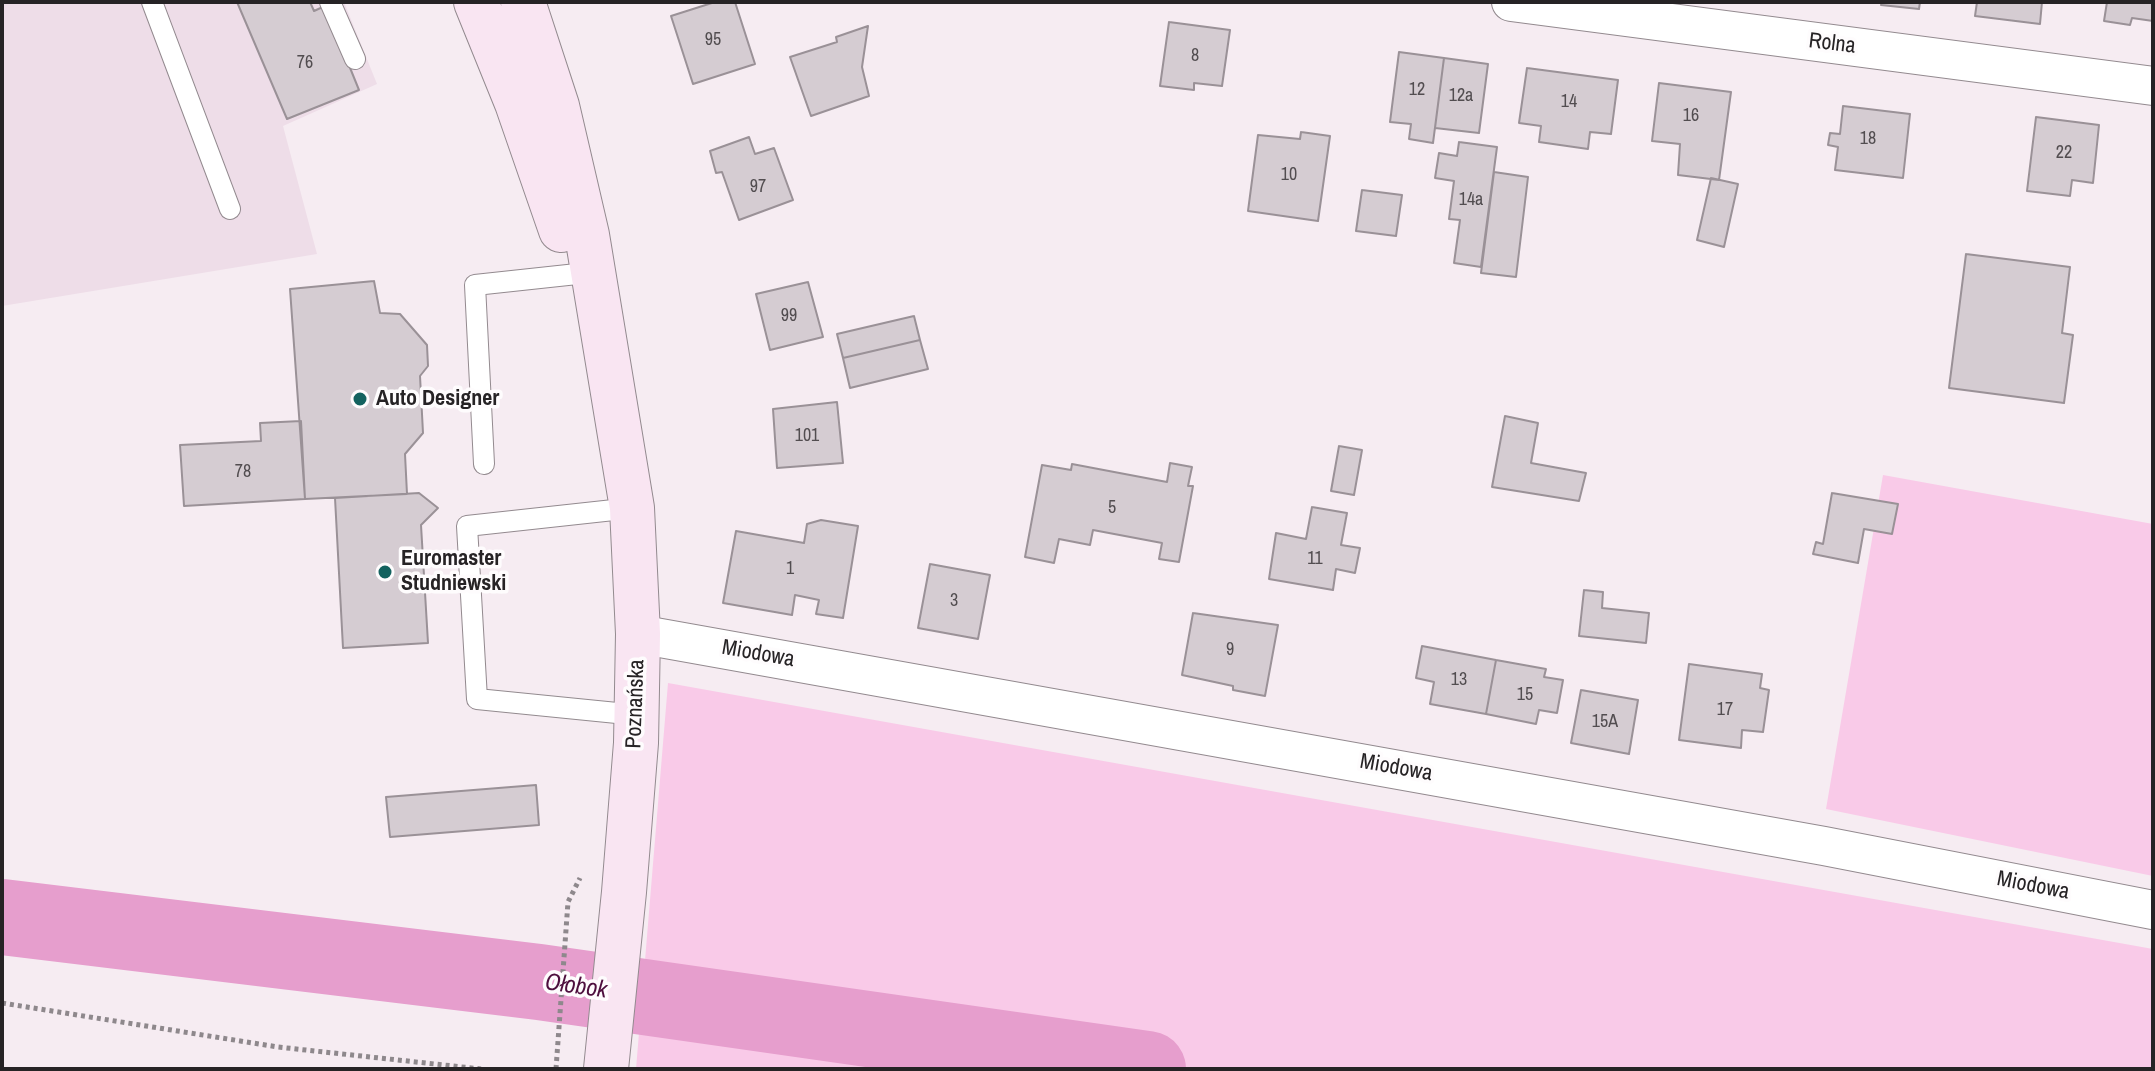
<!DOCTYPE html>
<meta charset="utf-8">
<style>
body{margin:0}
#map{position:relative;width:2155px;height:1071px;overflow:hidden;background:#f6ecf2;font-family:"Archivo Narrow",sans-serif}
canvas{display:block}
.frame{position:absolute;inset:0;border:4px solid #262325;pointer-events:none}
</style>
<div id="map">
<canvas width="2155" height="1071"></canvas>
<div class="frame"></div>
</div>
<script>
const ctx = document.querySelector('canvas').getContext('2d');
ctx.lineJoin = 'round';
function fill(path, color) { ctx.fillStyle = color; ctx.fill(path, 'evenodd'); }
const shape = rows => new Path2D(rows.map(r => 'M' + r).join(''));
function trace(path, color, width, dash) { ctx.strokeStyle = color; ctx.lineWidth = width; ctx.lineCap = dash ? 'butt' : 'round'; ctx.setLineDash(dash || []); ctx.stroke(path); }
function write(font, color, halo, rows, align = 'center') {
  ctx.font = font + ' "Archivo Narrow",sans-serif'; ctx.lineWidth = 7; ctx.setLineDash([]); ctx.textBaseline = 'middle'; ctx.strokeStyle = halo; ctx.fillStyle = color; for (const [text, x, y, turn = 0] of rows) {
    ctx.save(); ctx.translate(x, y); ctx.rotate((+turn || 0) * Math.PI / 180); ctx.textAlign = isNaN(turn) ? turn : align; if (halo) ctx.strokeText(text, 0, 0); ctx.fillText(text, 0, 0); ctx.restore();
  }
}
fill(shape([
 [2,2,344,2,377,84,283,126,317,254,2,306]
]), '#eedde8');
fill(shape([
 [1883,475,2153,524,2153,876,1826,809],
 [668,683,2153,949,2153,1069,636,1069]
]), '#f9cae8');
trace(shape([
 [2,917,539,982,1148,1069]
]), '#e69ecd', 76);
const building = shape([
 [237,2,310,2,314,11,325,6,359,90,287,119,237,2],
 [715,2,735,2,755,64,693,84,671,16,715,2],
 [1882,2,1920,2,1919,9,1881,5,1882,2],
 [1977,2,2042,2,2040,24,1975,16,1977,2],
 [2107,2,2153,2,2153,21,2132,18,2130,25,2104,21,2107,2],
 [1169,22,1230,30,1222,86,1194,83,1194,90,1160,86,1169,22],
 [868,26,862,67,869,96,811,116,790,57,837,42,836,37,868,26],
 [1399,52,1444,58,1433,143,1409,139,1411,124,1390,122,1399,52],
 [1444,58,1488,64,1479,133,1435,128,1444,58],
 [1527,68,1618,80,1611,134,1590,132,1588,149,1539,142,1541,126,1519,123,1527,68],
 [1659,83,1731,92,1719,180,1678,175,1680,144,1652,141,1659,83],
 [1843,106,1910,114,1903,178,1835,170,1838,147,1828,145,1830,133,1840,134,1843,106],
 [2036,117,2099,125,2093,183,2072,180,2070,196,2027,191,2036,117],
 [1301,132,1330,136,1318,221,1248,211,1258,135,1300,139,1301,132],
 [749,137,755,154,774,148,793,200,739,220,722,172,716,173,710,151,749,137],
 [1459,142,1497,147,1481,267,1454,263,1460,220,1449,219,1454,181,1435,178,1439,153,1457,156,1459,142],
 [1494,172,1528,177,1516,277,1481,273,1494,172],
 [1711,178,1738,184,1724,247,1697,240,1711,178],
 [1362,190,1402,195,1396,236,1356,231,1362,190],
 [1966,254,2070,267,2062,333,2073,335,2064,403,1949,388,1966,254],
 [374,281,380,313,400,314,427,345,428,366,420,376,423,433,405,454,407,494,305,499,290,289,374,281],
 [808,282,823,337,770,350,756,294,808,282],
 [914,316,920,340,843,358,837,334,914,316],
 [920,340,928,369,850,388,843,358,920,340],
 [837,402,843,463,777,468,773,409,837,402],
 [1505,416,1538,423,1531,463,1586,473,1579,501,1492,487,1505,416],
 [301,421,305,499,184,506,180,445,261,441,260,423,301,421],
 [1339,446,1362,450,1354,495,1331,491,1339,446],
 [1170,463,1192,467,1188,486,1193,486,1179,562,1159,559,1162,543,1093,530,1090,545,1059,539,1054,563,1025,557,1042,465,1071,470,1072,464,1167,482,1170,463],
 [419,493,438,508,421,525,428,643,343,648,335,498,419,493],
 [1832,493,1898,504,1892,534,1864,529,1858,563,1813,554,1816,542,1823,544,1832,493],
 [1312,507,1347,513,1341,545,1360,548,1355,573,1336,569,1333,590,1269,579,1276,533,1306,539,1312,507],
 [821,520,858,526,843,618,816,614,819,600,795,595,792,615,723,603,736,531,804,543,807,524,821,520],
 [930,564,990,575,978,639,918,628,930,564],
 [1584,590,1603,592,1602,608,1649,613,1646,643,1579,636,1584,590],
 [1193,613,1278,625,1265,696,1233,690,1233,686,1182,675,1193,613],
 [1422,646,1496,660,1486,714,1430,704,1434,682,1416,678,1422,646],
 [1496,660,1546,669,1544,677,1563,680,1557,713,1539,710,1536,724,1486,714,1496,660],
 [1689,664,1762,674,1760,688,1769,690,1763,732,1742,730,1741,748,1679,740,1689,664],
 [1581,690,1638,700,1629,754,1571,743,1581,690],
 [536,785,539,825,390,837,386,797,536,785]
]);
fill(building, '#d5ccd2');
trace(building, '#9a9197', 2);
const lane = shape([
 [152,2,230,209],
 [330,2,355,59],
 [484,464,475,285,577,274],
 [632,508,467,526,477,699,637,715]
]);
const street = shape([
 [1511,2,2153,86],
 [638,634,1824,846,2153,910]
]);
const secondary = shape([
 [476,2,517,103,561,230],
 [523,2,557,106,587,235,632,508,638,634,636,743,624,892,606,1069]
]);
trace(lane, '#938a8f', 22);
trace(street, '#938a8f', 40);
trace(secondary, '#938a8f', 46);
trace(shape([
 [2,1003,278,1047,481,1069],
 [556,1069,568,902,580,878]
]), '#8e888c', 5, [4, 4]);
trace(lane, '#fff', 20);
trace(street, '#fff', 38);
trace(secondary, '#f9e5f2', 44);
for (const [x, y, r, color] of [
 [360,399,8,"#13625f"],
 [385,572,8,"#13625f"]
]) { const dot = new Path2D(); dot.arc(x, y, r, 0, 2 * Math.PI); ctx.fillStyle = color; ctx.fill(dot); trace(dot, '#fefcfd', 3); }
write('18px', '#524d50', null, [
 ["95",713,40],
 ["8",1195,56],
 ["76",305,63],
 ["12",1417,90],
 ["12a",1461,96],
 ["14",1569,102],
 ["16",1691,116],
 ["18",1868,139],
 ["22",2064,153],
 ["10",1289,175],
 ["97",758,187],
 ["14a",1471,200],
 ["99",789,316],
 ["101",807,436],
 ["78",243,472],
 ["5",1112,508],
 ["11",1315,559],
 ["1",790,569],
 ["3",954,601],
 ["9",1230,650],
 ["13",1459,680],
 ["15",1525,695],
 ["17",1725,710],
 ["15A",1605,722]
]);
write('22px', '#262325', '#fefcfd', [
 ["Rolna",1832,44,7],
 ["Miodowa",758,654,10],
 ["Poznańska",636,704,-88],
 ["Miodowa",1396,768,10],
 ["Miodowa",2033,886,11]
]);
write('bold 22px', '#262325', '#fefcfd', [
 ["Auto Designer",376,399],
 ["Euromaster",401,559],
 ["Studniewski",401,584]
], 'left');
write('italic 24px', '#4e0f3e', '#fefcfd', [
 ["Ołobok",576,987,8]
]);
</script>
